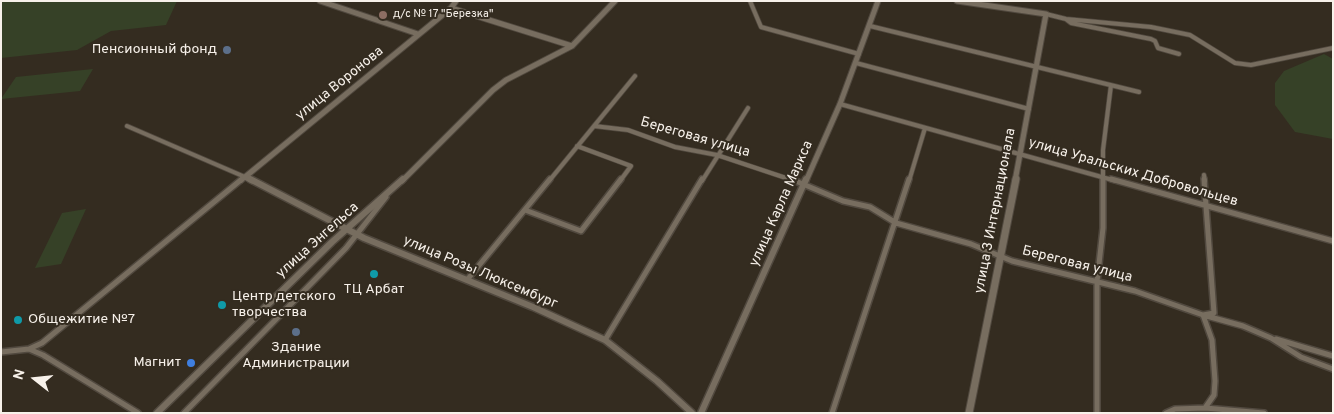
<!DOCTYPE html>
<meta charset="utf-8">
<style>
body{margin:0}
#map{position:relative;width:1334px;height:414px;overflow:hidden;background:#342c20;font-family:Overpass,sans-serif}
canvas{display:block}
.frame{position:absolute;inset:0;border:2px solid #f7f1ea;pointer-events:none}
.north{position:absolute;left:10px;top:354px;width:50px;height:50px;-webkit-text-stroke:4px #342c20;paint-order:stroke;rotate:286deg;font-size:14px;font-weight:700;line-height:20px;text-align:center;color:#f7f1ea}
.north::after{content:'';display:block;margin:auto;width:18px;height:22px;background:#f7f1ea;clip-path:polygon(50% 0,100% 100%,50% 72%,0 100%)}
</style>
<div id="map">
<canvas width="1334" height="414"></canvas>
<div class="frame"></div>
<div class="north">N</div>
</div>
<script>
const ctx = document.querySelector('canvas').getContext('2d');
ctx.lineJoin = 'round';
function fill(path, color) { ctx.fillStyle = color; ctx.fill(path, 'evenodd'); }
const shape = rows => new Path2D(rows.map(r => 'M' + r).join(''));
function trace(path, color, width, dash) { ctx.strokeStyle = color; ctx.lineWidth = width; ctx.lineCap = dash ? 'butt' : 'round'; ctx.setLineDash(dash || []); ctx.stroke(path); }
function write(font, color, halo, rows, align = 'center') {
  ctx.font = font + ' Overpass,sans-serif'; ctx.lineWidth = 4; ctx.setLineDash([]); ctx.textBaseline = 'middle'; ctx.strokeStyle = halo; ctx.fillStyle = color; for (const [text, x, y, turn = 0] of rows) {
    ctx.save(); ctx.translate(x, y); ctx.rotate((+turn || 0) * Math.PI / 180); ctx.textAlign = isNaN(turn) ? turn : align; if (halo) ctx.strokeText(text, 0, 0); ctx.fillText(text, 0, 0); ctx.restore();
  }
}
fill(shape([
 [1,1,177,1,166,25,111,31,77,50,1,58],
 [1324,54,1333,59,1333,139,1295,132,1275,105,1275,83,1284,71],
 [93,69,80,91,1,99,16,77],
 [86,209,61,264,35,268,62,213]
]), '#364127');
const minorFar1 = shape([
 [750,1,761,27,859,54],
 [1046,14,1066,19,1151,27,1190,35,1235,63,1251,65,1333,48],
 [1067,20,1071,23,1151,39,1155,41,1158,48,1179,54],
 [870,26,1139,92],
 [856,63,1029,109],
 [840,104,1116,181],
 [127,126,245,177,241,181],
 [594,126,628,130,675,147,717,155,795,181],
 [577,146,631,166,620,181],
 [1204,175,1205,181],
 [549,181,635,76],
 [702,181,748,108],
 [909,181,925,128],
 [1103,181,1103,150,1111,85]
]);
const minor = shape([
 [791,179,843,201,870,207,896,223,971,244,1012,261,1135,291,1203,315,1243,326,1271,338,1301,357,1333,369],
 [1111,179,1333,241],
 [1204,179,1214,313,1203,315,1212,340,1215,381,1214,395,1205,408],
 [525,210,581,231,621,179],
 [467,280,550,179],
 [1276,339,1333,356],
 [605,340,702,179],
 [29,349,42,343,242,179],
 [1,352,29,349,43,355,138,413],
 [184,413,346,248,386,197],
 [832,413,909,179],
 [1097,413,1097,282,1103,228,1103,179],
 [1166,413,1175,409,1205,408,1264,413]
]);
const tertiaryFar1 = shape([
 [320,1,418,34],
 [451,8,572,46],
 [252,181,245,177,451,8,456,1],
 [402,181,493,90,506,80,572,46,615,1],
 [806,181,840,104,878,1]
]);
const tertiary = shape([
 [250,179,364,238,533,307,605,340,657,381,692,413],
 [157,413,332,242,403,179],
 [701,413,806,179]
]);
const secondaryFar1 = shape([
 [957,1,1046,14,1015,181]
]);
const secondary = shape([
 [969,413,1016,179]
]);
trace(minorFar1, '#51493f', 5.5);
trace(minor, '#51493f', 8);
trace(tertiaryFar1, '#51493f', 7);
trace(tertiary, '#51493f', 9);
trace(secondaryFar1, '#51493f', 7);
trace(secondary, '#51493f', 9);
trace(minorFar1, '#776d5f', 4);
trace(minor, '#776d5f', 5);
trace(tertiaryFar1, '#776d5f', 5);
trace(tertiary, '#776d5f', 6);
trace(secondaryFar1, '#776d5f', 5);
trace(secondary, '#776d5f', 7);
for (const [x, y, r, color] of [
 [383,15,5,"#8d6e63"],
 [227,50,5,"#5c6f8a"],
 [374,274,5,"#0f9aa8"],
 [222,305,5,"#0f9aa8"],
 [18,320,5,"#0f9aa8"],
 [296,332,5,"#5c6f8a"],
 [191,363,5,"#3f7fe0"]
]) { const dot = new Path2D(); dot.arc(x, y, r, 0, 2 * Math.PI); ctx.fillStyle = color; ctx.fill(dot); trace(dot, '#342c20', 2); }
write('11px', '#f7f1ea', '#342c20', [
 ["д/с № 17 \"Березка\"",393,15]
], 'left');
write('14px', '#f7f1ea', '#342c20', [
 ["Пенсионный фонд",217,50],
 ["ТЦ Арбат",374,290,"center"],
 ["Центр детского",232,297,"left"],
 ["творчества",232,313,"left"],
 ["Общежитие №7",28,320,"left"],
 ["Здание",296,348,"center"],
 ["Администрации",296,364,"center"],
 ["Магнит",181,363]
], 'right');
write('14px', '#f7f1ea', '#342c20', [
 ["улица Воронова",340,84,-39],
 ["Береговая улица",695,138,16],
 ["улица Уральских Добровольцев",1133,173,16],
 ["улица Карла Маркса",782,204,-66],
 ["улица 3 Интернационала",996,211,-79],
 ["улица Энгельса",318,241,-42],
 ["Береговая улица",1077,265,14],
 ["улица Розы Люксембург",480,273,23]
]);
</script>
